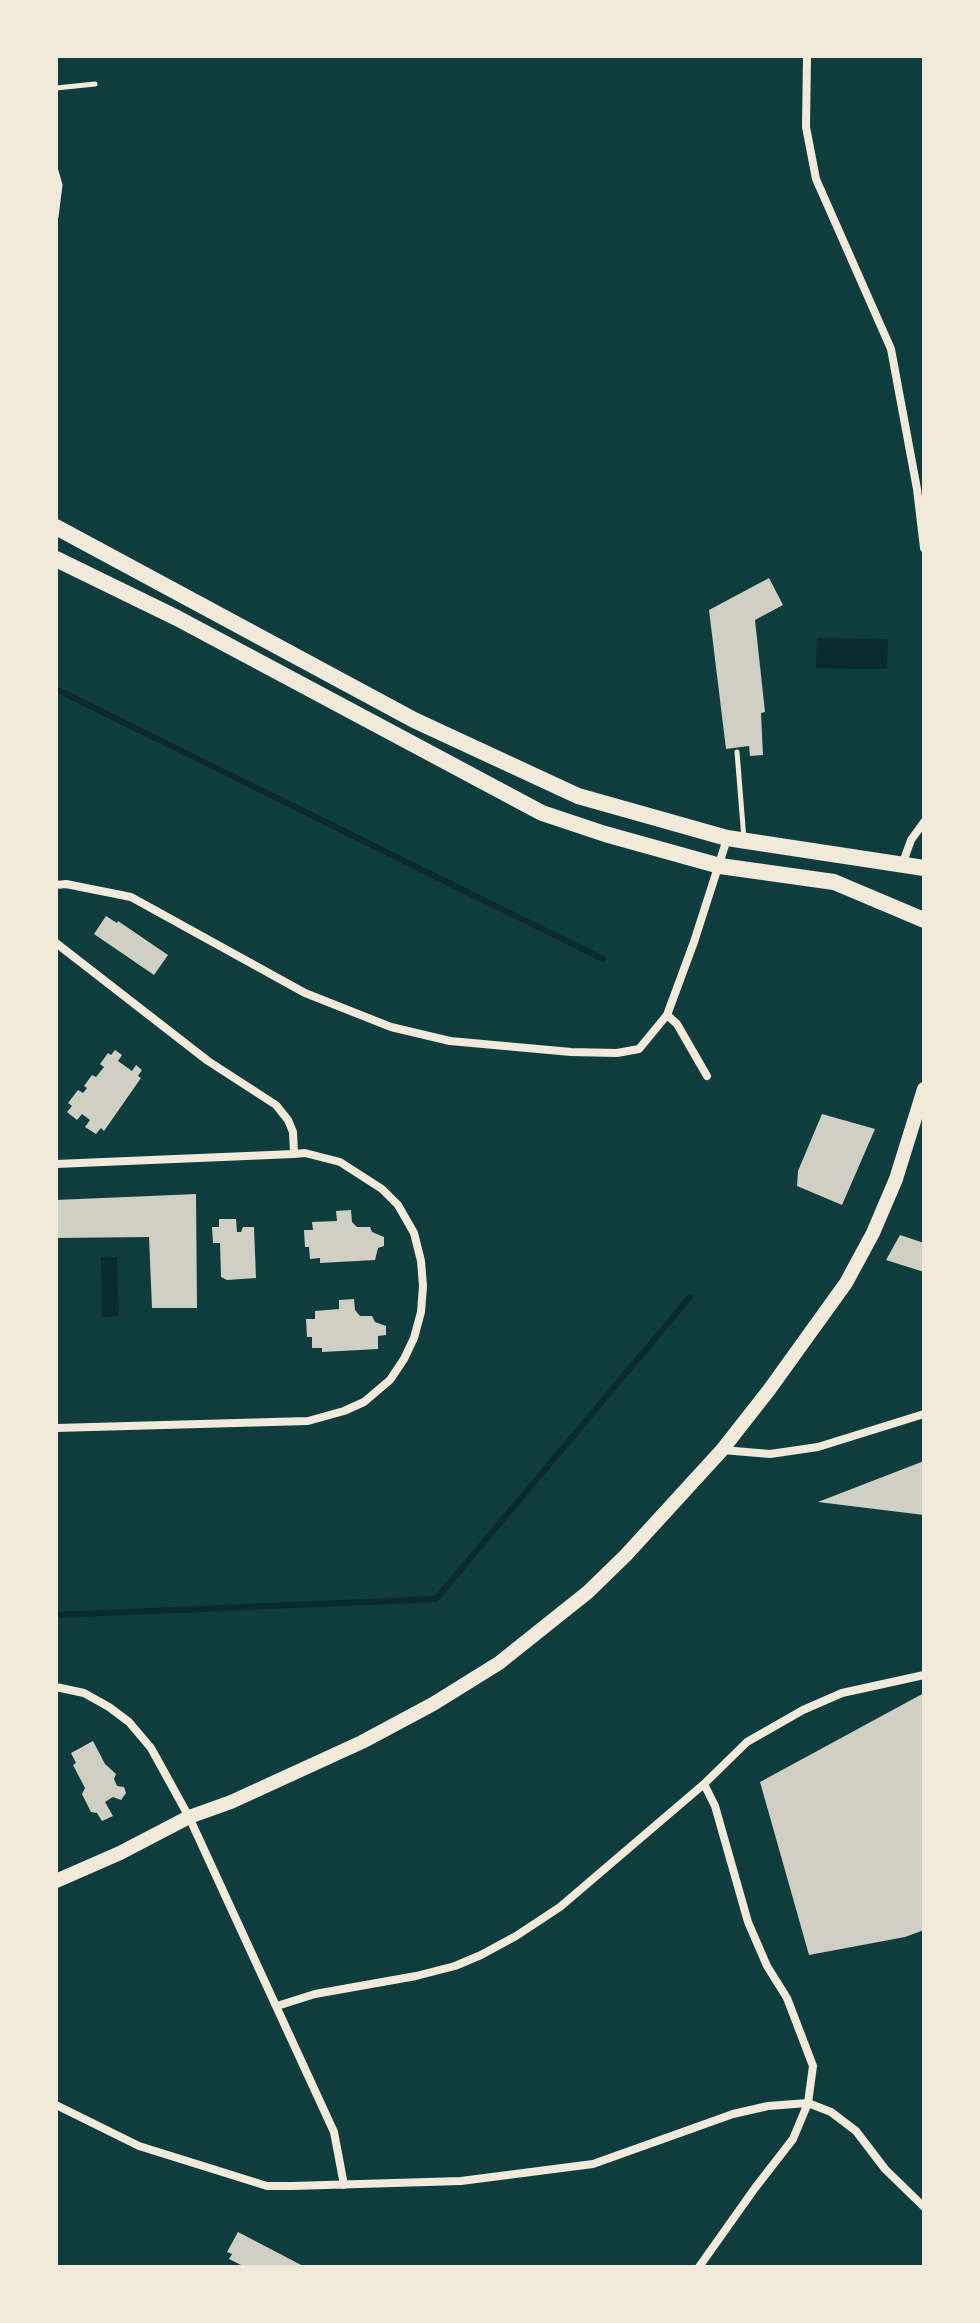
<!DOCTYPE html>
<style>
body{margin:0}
#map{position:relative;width:980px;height:2323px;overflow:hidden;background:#0f3d3e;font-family:Mulish,sans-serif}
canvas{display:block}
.frame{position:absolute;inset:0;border:58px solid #f1e9da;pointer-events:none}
</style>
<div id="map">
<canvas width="980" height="2323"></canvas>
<div class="frame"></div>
</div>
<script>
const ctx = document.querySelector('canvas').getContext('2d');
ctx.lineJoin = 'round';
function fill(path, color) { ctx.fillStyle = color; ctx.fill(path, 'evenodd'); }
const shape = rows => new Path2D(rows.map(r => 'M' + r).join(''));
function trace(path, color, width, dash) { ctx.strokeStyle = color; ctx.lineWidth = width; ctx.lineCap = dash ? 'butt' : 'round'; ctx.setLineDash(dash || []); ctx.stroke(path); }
fill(shape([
 [817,638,888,639,887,669,816,668],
 [101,1257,117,1257,119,1316,102,1317]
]), '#0a2a2b');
trace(shape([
 [56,689,603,959],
 [56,1615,436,1599,690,1297]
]), '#0a2a2b', 6);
fill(shape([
 [769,578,783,605,755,620,765,712,761,713,763,755,750,756,749,746,726,749,709,610],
 [106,916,117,923,118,921,168,955,154,975,94,934],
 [115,1050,122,1055,118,1061,132,1071,136,1065,142,1070,138,1076,141,1078,104,1131,101,1128,96,1134,85,1127,90,1120,82,1114,77,1120,67,1112,72,1106,68,1103,78,1090,83,1093,87,1088,84,1086,92,1075,96,1077,104,1067,100,1064,108,1053,111,1055],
 [822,1114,875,1129,842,1205,797,1186,798,1171],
 [196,1194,197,1308,152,1308,149,1237,56,1238,56,1200],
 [351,1210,352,1222,357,1227,370,1227,372,1232,384,1237,384,1246,378,1248,375,1260,320,1263,320,1258,310,1259,309,1247,305,1247,304,1230,313,1230,312,1222,337,1221,336,1211],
 [219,1219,236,1219,237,1232,241,1232,243,1227,254,1227,256,1278,227,1280,221,1277,220,1243,213,1243,212,1227,219,1227],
 [900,1235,924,1243,924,1272,886,1260],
 [354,1299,355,1310,360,1316,372,1316,375,1322,386,1326,386,1335,378,1336,378,1349,322,1352,322,1348,312,1348,312,1337,307,1337,306,1319,315,1319,315,1311,339,1309,339,1300],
 [924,1461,924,1515,818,1502],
 [924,1693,924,1930,905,1937,809,1955,760,1782],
 [93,1741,105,1764,116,1774,114,1779,117,1786,124,1787,126,1793,121,1800,113,1797,105,1802,113,1816,102,1821,97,1813,91,1812,82,1794,85,1788,73,1765,76,1763,71,1753],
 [238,2232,305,2267,245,2267,229,2259,232,2254,227,2252]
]), '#cfcfc3');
trace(shape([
 [56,88,95,84],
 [56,171,60,185,56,217],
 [737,752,744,839]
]), '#f1e9da', 5);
trace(shape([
 [807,56,806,127,816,179,891,349,917,489,924,548],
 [902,865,911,840,924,822],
 [56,885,66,884,131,897,305,993,391,1027,450,1041,571,1052,617,1053,639,1049,667,1015],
 [56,943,208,1061,276,1105,288,1120,293,1132,294,1154,305,1153,340,1162,382,1189,398,1205,414,1233,421,1261,423,1286,421,1312,414,1338,404,1359,390,1380,364,1402,344,1411,308,1421,56,1428],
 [707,1076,677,1024,667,1015,694,942,727,839],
 [56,1164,294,1154],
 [722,1450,770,1454,818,1447,924,1414],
 [56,1687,84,1693,109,1707,129,1722,151,1748,189,1817,334,2132,344,2185],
 [277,2006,315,1994,416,1976,455,1966,481,1955,516,1936,560,1907,704,1784,747,1742,803,1710,842,1693,924,1675],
 [56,2105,139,2146,267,2186,292,2186,461,2181,593,2164,733,2114,768,2106,808,2103,831,2112,856,2131,885,2169,924,2207],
 [699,2267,755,2188,793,2139,808,2103,813,2066,787,1998,767,1966,748,1922,715,1806,704,1784]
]), '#f1e9da', 8);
trace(shape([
 [56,1881,120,1853,189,1817,231,1802,362,1742,433,1704,499,1663,588,1592,626,1555,722,1450,769,1390,846,1283,873,1233,896,1179,924,1089]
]), '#f1e9da', 14);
trace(shape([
 [56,527,414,720,578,796,727,838,924,868],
 [56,559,177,618,542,813,605,834,720,866,834,882,924,920]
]), '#f1e9da', 16);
</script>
